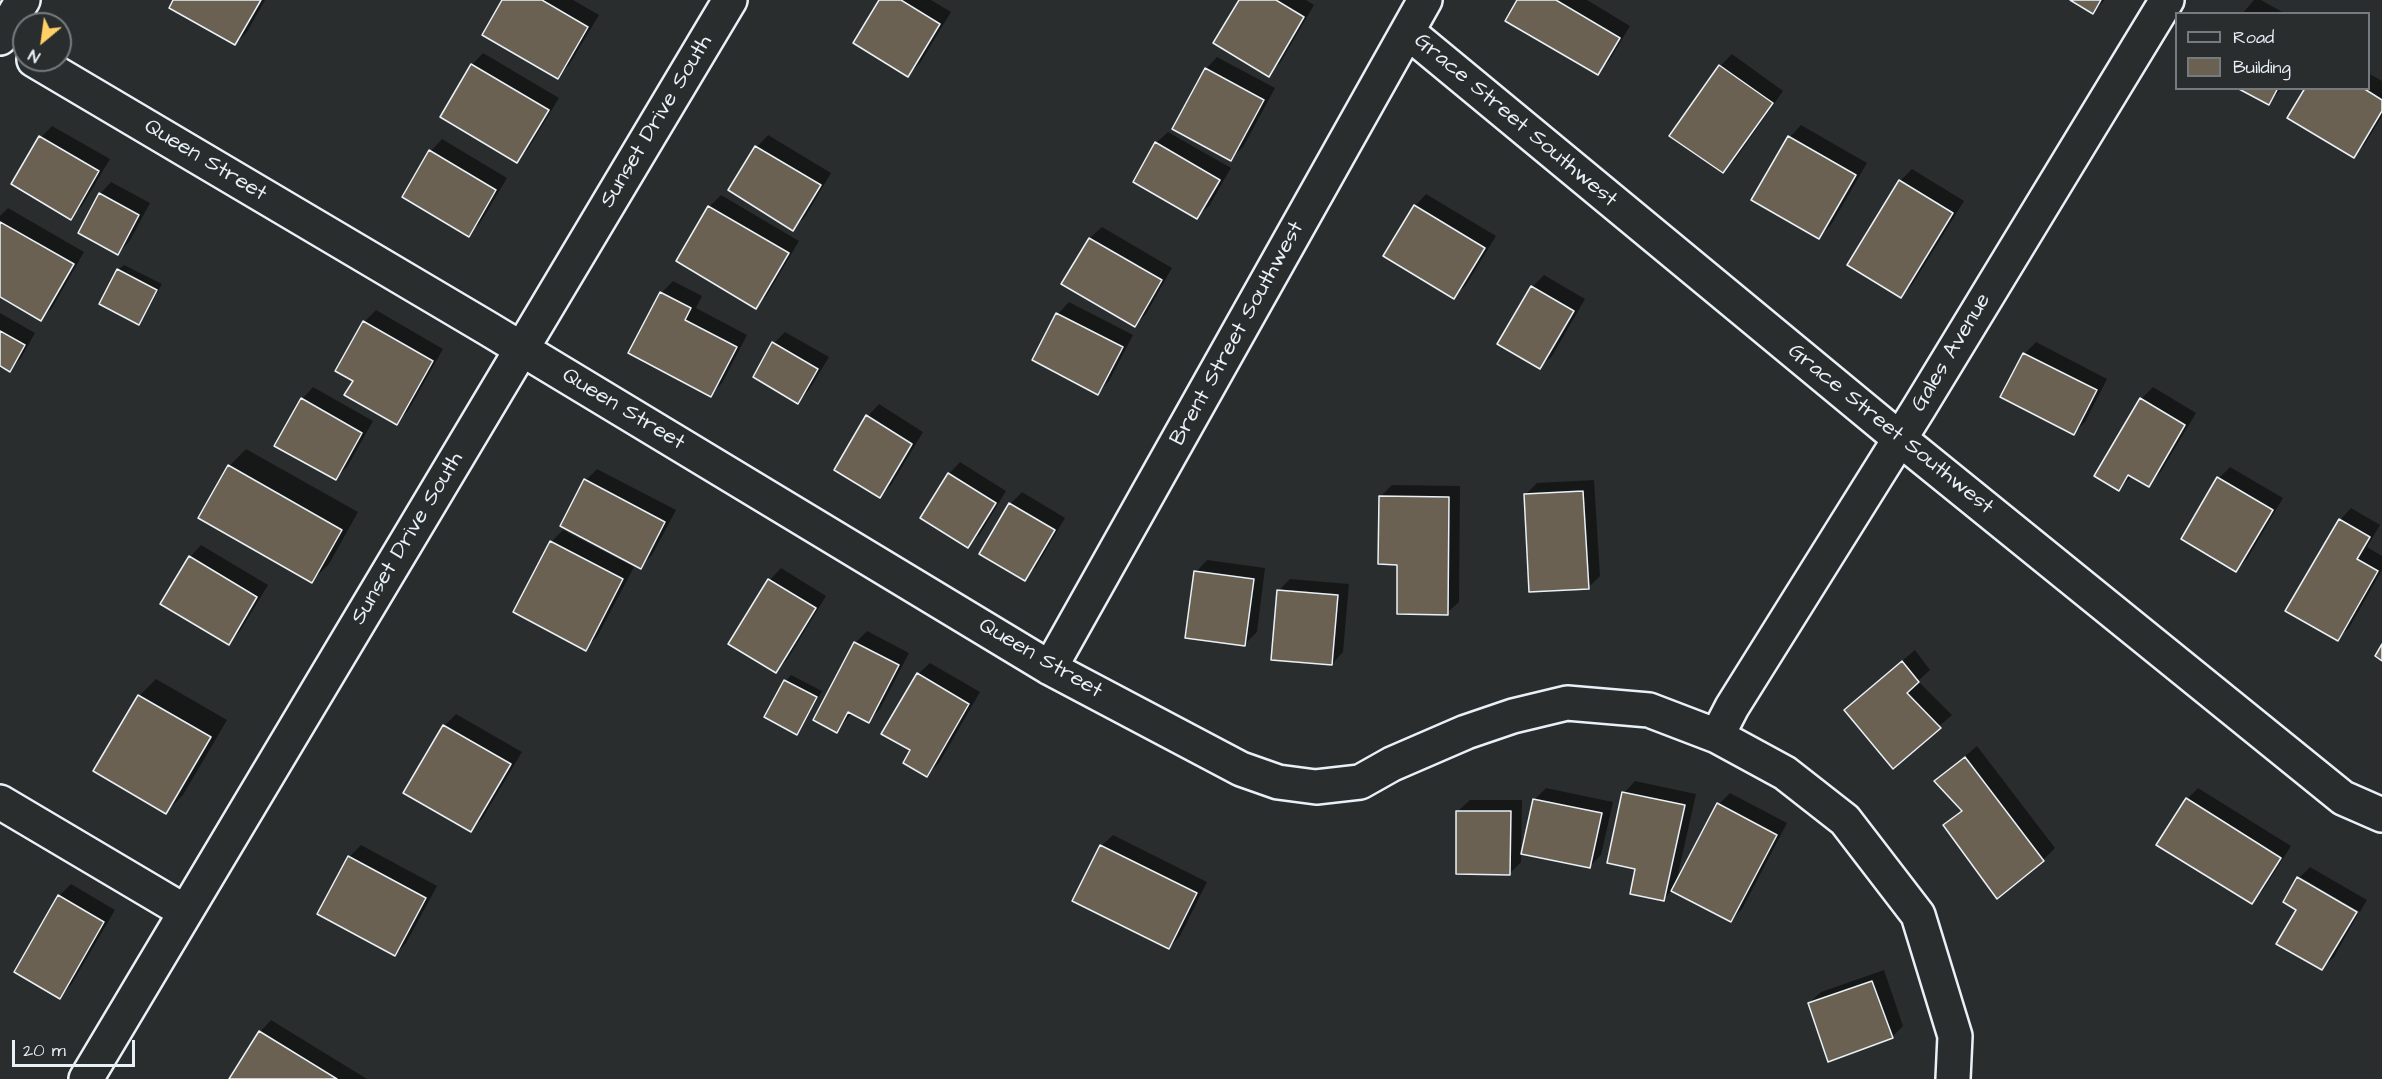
<!DOCTYPE html>
<style>
body{margin:0}
#map{position:relative;width:2382px;height:1079px;overflow:hidden;background:#2a2d2e;font-family:"Architects Daughter",sans-serif}
canvas{display:block}
.legend{position:absolute;left:2175px;top:12px;width:195px;height:78px;box-sizing:border-box;background:#2a2d2e;border:2px solid #767b7f;margin:0;padding:8px 10px;list-style:none;font-size:18px;color:#e8f1f8}
.legend li{display:flex;align-items:center;gap:12px;height:30px}
.legend b{width:30px;border:2px solid #767b7f}
.north{position:absolute;left:12px;top:12px;width:60px;height:60px;box-sizing:border-box;background:#2a2d2e;border:2px solid #767b7f;border-radius:50%;rotate:209deg;font-size:16px;font-weight:700;line-height:24px;text-align:center;color:#e8f1f8}
.north::after{content:'';display:block;margin:auto;width:21px;height:27px;background:#ffd166;clip-path:polygon(50% 0,100% 100%,50% 72%,0 100%)}
.scale{position:absolute;left:12px;top:1040px;width:123px;height:27px;box-sizing:border-box;border:3px solid #e8f1f8;border-top:0;padding-left:8px;font-size:18px;line-height:21px;white-space:nowrap;color:#e8f1f8;-webkit-text-stroke:4px #2a2d2e;paint-order:stroke}
</style>
<div id="map">
<canvas width="2382" height="1079"></canvas>
<ul class="legend">
<li><b style="height:8px;background:#2a2d2e"></b>Road</li>
<li><b style="height:16px;background:#6b6152"></b>Building</li>
</ul>
<div class="north">N</div>
<div class="scale">20 m</div>
</div>
<script>
const ctx = document.querySelector('canvas').getContext('2d');
ctx.lineJoin = 'round';
function fill(path, color) { ctx.fillStyle = color; ctx.fill(path, 'evenodd'); }
const shape = rows => new Path2D(rows.map(r => 'M' + r).join(''));
function trace(path, color, width, dash) { ctx.strokeStyle = color; ctx.lineWidth = width; ctx.lineCap = dash ? 'butt' : 'round'; ctx.setLineDash(dash || []); ctx.stroke(path); }
function write(font, color, halo, rows, align = 'center') {
  ctx.font = font + ' "Architects Daughter",sans-serif'; ctx.lineWidth = 5; ctx.setLineDash([]); ctx.textBaseline = 'middle'; ctx.strokeStyle = halo; ctx.fillStyle = color; for (const [text, x, y, turn = 0] of rows) {
    ctx.save(); ctx.translate(x, y); ctx.rotate((+turn || 0) * Math.PI / 180); ctx.textAlign = isNaN(turn) ? turn : align; if (halo) ctx.strokeText(text, 0, 0); ctx.fillText(text, 0, 0); ctx.restore();
  }
}
fill(shape([
 [175,0,265,0,247,32,235,44],
 [504,0,573,0,599,15,569,65,557,77],
 [880,0,931,0,951,12,920,63,908,75],
 [1241,0,1306,0,1314,5,1280,63,1268,75],
 [1519,0,1587,0,1630,26,1609,61,1597,73],
 [2073,0,2105,0,2093,12],
 [2254,0,2261,0,2286,14,2242,14],
 [483,53,559,98,528,149,517,161,472,65],
 [1732,54,1783,91,1735,160,1723,171,1672,136,1720,66],
 [1217,57,1275,88,1243,147,1231,159,1206,69],
 [2368,73,2382,81,2382,116,2365,144,2353,156,2307,88,2368,88],
 [2240,88,2282,88,2268,104],
 [1801,125,1867,163,1831,225,1819,237,1754,199,1790,137],
 [52,126,110,159,82,206,70,218,41,137],
 [1168,132,1231,168,1209,206,1197,217,1156,143],
 [768,135,831,173,805,217,793,229,730,190,757,147],
 [442,139,507,178,480,223,468,235,404,196,431,151],
 [1912,169,1964,201,1912,285,1901,296,1900,181],
 [111,182,150,203,129,242,118,253,100,194],
 [1426,194,1496,236,1466,285,1454,297,1415,206],
 [721,195,799,241,767,295,755,307,678,261,709,207],
 [8,208,84,252,52,308,41,319,0,295,0,216],
 [1102,227,1172,268,1146,314,1134,326,1063,284,1090,238],
 [124,265,162,284,144,317,139,323,118,270],
 [1544,275,1585,299,1552,356,1540,367,1499,344,1532,287],
 [673,281,702,296,696,308,747,335,722,383,711,395,630,352,661,293],
 [1069,302,1133,335,1109,381,1098,393,1034,360,1058,314],
 [376,310,443,349,408,411,396,423,355,380,364,322],
 [0,313,35,333,21,358,9,370,0,365],
 [785,332,829,357,809,390,798,402,774,343],
 [2036,342,2107,379,2085,422,2074,433,2002,397,2024,354],
 [313,387,373,421,347,467,335,479,302,399],
 [2153,387,2196,413,2160,473,2148,485,2132,476,2119,489,2141,399],
 [879,404,923,432,891,485,880,496,836,470,868,416],
 [246,449,358,512,329,564,312,581,229,466],
 [960,462,1006,491,980,534,968,546,949,474],
 [2230,467,2283,498,2247,559,2236,570,2219,478],
 [597,469,676,510,652,555,640,567,586,480],
 [1594,480,1600,576,1588,588,1525,495,1537,483],
 [1392,485,1460,486,1459,602,1447,613,1399,563,1380,497],
 [1022,492,1065,518,1036,567,1024,579,1010,504],
 [2351,508,2380,525,2367,547,2382,556,2382,570,2349,628,2337,639,2340,520],
 [563,530,634,567,597,637,585,649,515,611,552,541],
 [201,545,268,585,240,631,229,643,190,557],
 [1207,560,1265,568,1257,632,1245,644,1196,572],
 [781,568,826,596,787,660,776,671,770,580],
 [1290,579,1349,584,1343,652,1332,664,1278,591],
 [867,631,909,653,880,709,869,721,853,712,837,731,855,643],
 [1915,650,1930,670,1918,681,1952,715,1893,766,1857,699],
 [930,663,980,692,939,763,927,775,912,750,918,674],
 [791,675,822,691,802,727,797,733,766,717,786,681],
 [156,679,227,720,183,795,166,812,95,771,139,696],
 [456,714,522,752,482,819,470,830,405,793,444,726],
 [1977,746,2055,848,2043,860,1945,825,1962,810,1936,781],
 [1635,781,1696,794,1676,883,1719,804,1730,793,1787,823,1742,909,1730,921,1673,890,1663,899,1637,868,1624,793],
 [1546,788,1613,802,1601,855,1590,866,1534,800],
 [2198,788,2291,846,2263,890,2252,902,2187,799],
 [1470,800,1522,800,1521,862,1510,873,1458,811],
 [1113,835,1207,882,1180,936,1169,948,1101,846],
 [361,845,437,886,406,943,395,955,349,857],
 [2310,867,2367,900,2360,912,2300,877],
 [2300,877,2300,880,2358,914,2334,957,2322,968,2299,878],
 [71,884,115,910,71,985,59,997,16,971,59,896],
 [1884,970,1903,1026,1892,1037,1809,1003,1821,992],
 [271,1020,367,1079,231,1079,260,1032]
]), '#0007');
const building = shape([
 [173,0,261,0,235,45,169,8,173,0],
 [502,0,542,0,588,27,558,79,482,35,502,0],
 [879,0,901,0,940,24,908,77,853,43,879,0],
 [1239,0,1276,0,1304,17,1269,77,1213,43,1239,0],
 [1517,0,1556,0,1620,38,1598,75,1505,21,1517,0],
 [2070,0,2101,0,2093,14,2070,0],
 [471,64,549,110,517,163,440,117,471,64],
 [1719,65,1773,103,1723,173,1669,136,1719,65],
 [1205,68,1264,100,1231,161,1172,129,1205,68],
 [2237,88,2278,88,2269,105,2237,88],
 [2305,88,2363,88,2382,100,2382,111,2354,158,2287,118,2305,88],
 [39,136,99,171,71,220,11,184,39,136],
 [1788,136,1856,175,1819,239,1751,200,1788,136],
 [1155,142,1220,180,1197,219,1133,182,1155,142],
 [755,146,821,185,793,231,728,190,755,146],
 [429,150,496,190,469,237,402,197,429,150],
 [1899,180,1953,213,1901,298,1847,265,1899,180],
 [99,193,139,215,118,255,78,233,99,193],
 [1414,205,1485,248,1454,299,1383,256,1414,205],
 [708,206,789,253,756,309,676,261,708,206],
 [0,222,74,264,41,321,0,297,0,222],
 [1089,238,1162,280,1135,327,1061,284,1089,238],
 [117,269,157,290,139,325,99,304,117,269],
 [1531,286,1574,311,1540,369,1497,344,1531,286],
 [660,292,691,308,685,320,737,347,711,397,628,353,660,292],
 [1056,313,1123,347,1098,395,1032,360,1056,313],
 [363,321,433,361,397,425,344,395,353,381,335,371,363,321],
 [0,331,25,345,10,372,0,366,0,331],
 [772,342,818,369,798,404,753,377,772,342],
 [2023,353,2097,390,2074,435,2000,397,2023,353],
 [301,398,362,433,336,480,274,446,301,398],
 [2140,398,2185,425,2149,487,2128,475,2119,491,2094,476,2140,398],
 [866,415,912,444,880,498,834,470,866,415],
 [228,465,342,530,312,583,198,518,228,465],
 [948,473,996,503,968,548,920,518,948,473],
 [2217,477,2273,510,2236,572,2181,539,2217,477],
 [584,479,665,522,641,569,560,526,584,479],
 [1583,491,1589,589,1529,592,1524,494,1583,491],
 [1379,496,1449,497,1448,615,1397,614,1397,565,1378,564,1379,496],
 [1009,503,1055,530,1025,581,979,554,1009,503],
 [2339,519,2370,537,2357,559,2378,571,2338,641,2285,611,2339,519],
 [550,541,623,579,586,651,513,612,550,541],
 [189,556,257,597,229,645,160,604,189,556],
 [1194,571,1254,579,1245,646,1185,638,1194,571],
 [768,579,816,608,776,673,728,644,768,579],
 [1277,590,1338,595,1332,665,1271,660,1277,590],
 [854,642,899,665,869,723,848,712,837,733,813,720,854,642],
 [2382,644,2382,661,2375,656,2382,644],
 [1902,661,1919,682,1907,693,1941,728,1893,769,1844,710,1902,661],
 [917,673,969,704,927,777,903,763,910,750,881,734,917,673],
 [784,680,817,697,797,735,764,717,784,680],
 [138,695,211,737,166,814,93,771,138,695],
 [443,725,511,764,471,832,403,793,443,725],
 [1965,757,2044,861,1997,899,1943,825,1962,811,1934,781,1965,757],
 [1622,792,1685,805,1664,901,1630,894,1635,869,1607,863,1622,792],
 [2186,798,2281,858,2252,904,2156,845,2186,798],
 [1533,799,1602,813,1590,868,1521,854,1533,799],
 [1717,803,1777,835,1731,922,1671,891,1717,803],
 [1456,811,1511,811,1510,875,1456,874,1456,811],
 [1100,845,1197,893,1169,949,1072,901,1100,845],
 [348,856,426,898,395,956,317,914,348,856],
 [2297,877,2357,912,2322,970,2276,944,2296,910,2283,902,2297,877],
 [58,895,104,922,60,999,14,972,58,895],
 [1872,981,1893,1038,1828,1062,1808,1003,1872,981],
 [259,1031,337,1079,229,1079,259,1031]
]);
fill(building, '#6b6152');
trace(building, '#e8f1f8', 1.5);
const street = shape([
 [1408,32,1900,439,2343,798,2382,815],
 [0,38,23,0],
 [34,60,487,328,1050,668,1241,769,1278,782,1316,787,1360,782,1392,764,1466,732,1513,716,1567,703,1649,710,1717,736,1785,773,1845,820,1918,915,1955,1036,1953,1079],
 [1050,668,1425,0],
 [1717,736,1732,707,1919,408,2167,0],
 [0,802,184,911],
 [86,1079,730,0]
]);
trace(street, '#e8f1f8', 38);
trace(street, '#2a2d2e', 33);
write('22px', '#e8f1f8', '#2a2d2e', [
 ["Grace Street Southwest",1515,121,40],
 ["Sunset Drive South",657,122,-59],
 ["Queen Street",205,161,31],
 ["Brent Street Southwest",1238,334,-61],
 ["Gales Avenue",1952,353,-59],
 ["Queen Street",623,410,31],
 ["Grace Street Southwest",1890,430,39],
 ["Sunset Drive South",408,539,-59],
 ["Queen Street",1040,659,30]
]);
</script>
